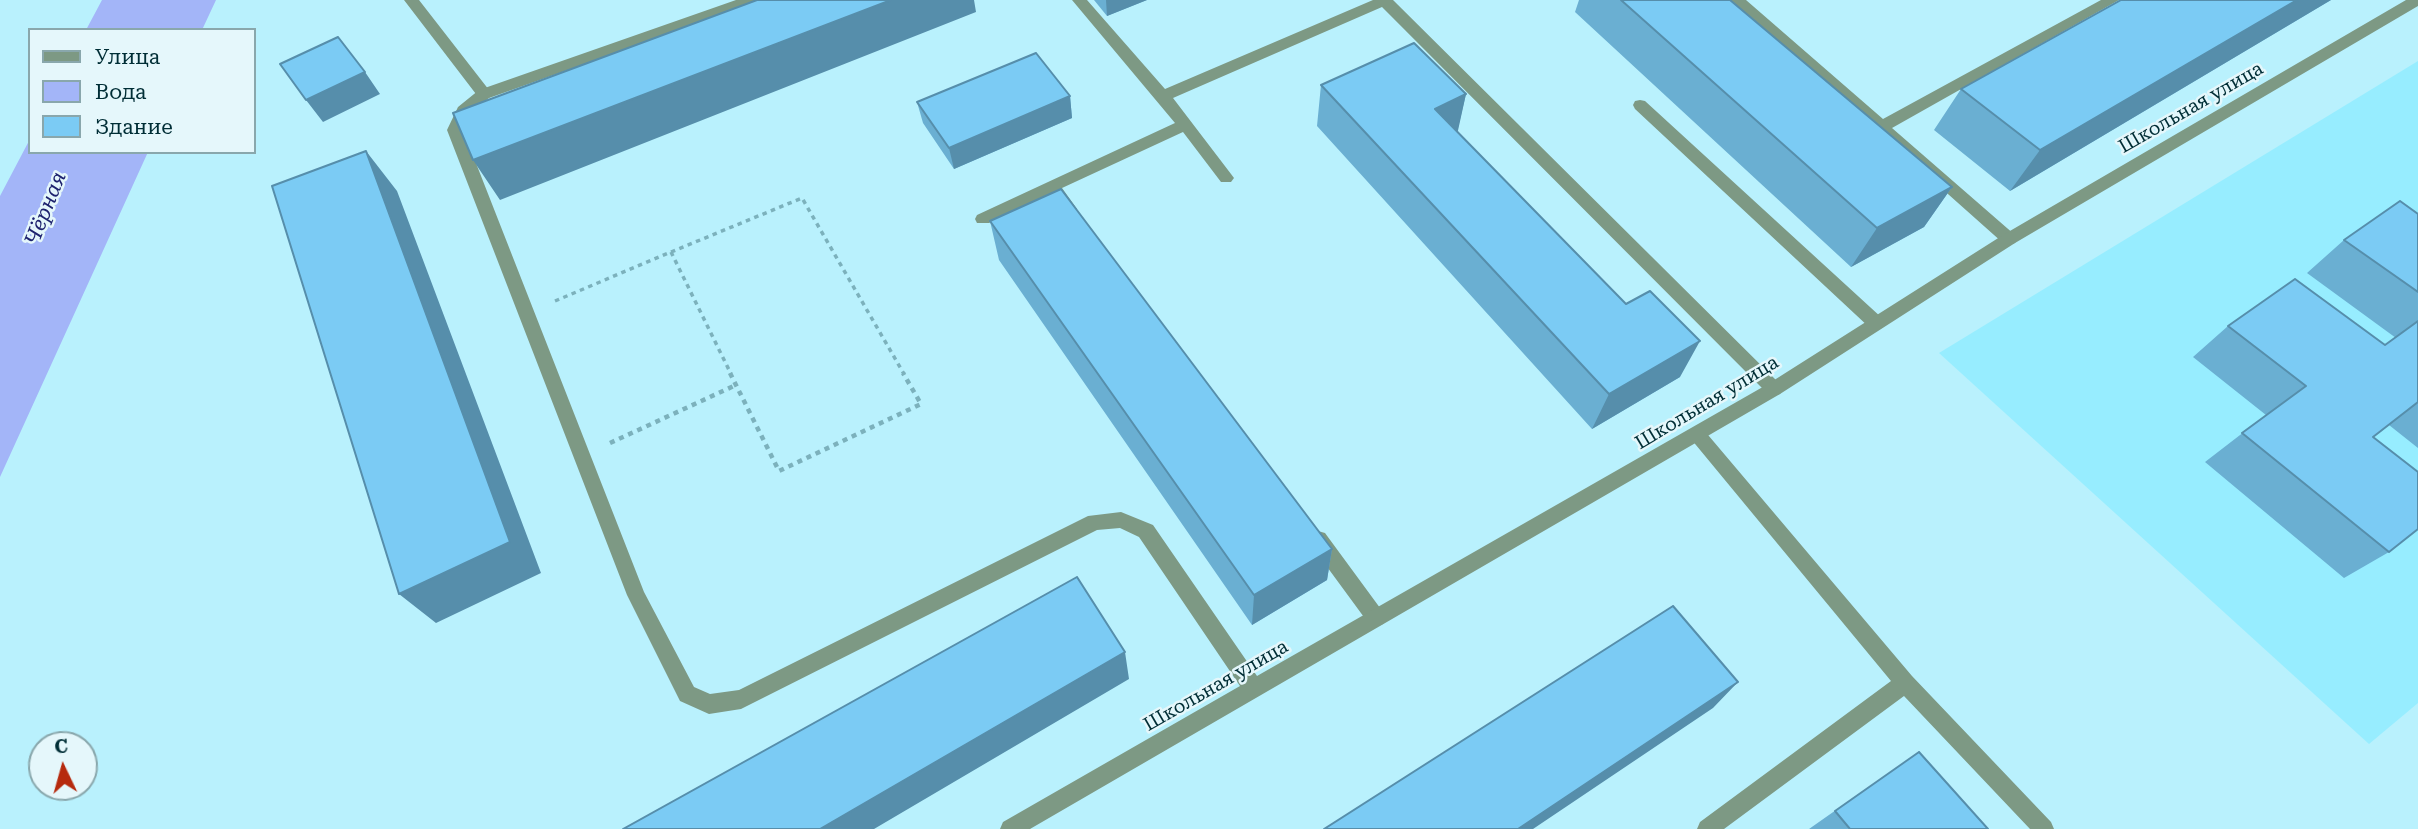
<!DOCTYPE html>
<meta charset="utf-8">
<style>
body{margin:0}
#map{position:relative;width:2418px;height:829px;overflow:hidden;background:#b9f1fd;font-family:"Roboto Serif",serif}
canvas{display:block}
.legend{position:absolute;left:28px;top:28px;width:228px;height:126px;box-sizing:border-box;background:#e5f7fb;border:2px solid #89a7ac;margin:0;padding:9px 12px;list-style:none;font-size:21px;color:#002e36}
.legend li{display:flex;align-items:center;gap:14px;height:35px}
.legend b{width:35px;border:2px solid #89a7ac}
.north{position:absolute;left:28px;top:731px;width:70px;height:70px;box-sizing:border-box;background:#e5f7fb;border:2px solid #89a7ac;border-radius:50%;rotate:355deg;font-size:19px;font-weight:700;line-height:28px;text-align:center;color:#002e36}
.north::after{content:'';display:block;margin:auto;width:24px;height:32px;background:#b62a0e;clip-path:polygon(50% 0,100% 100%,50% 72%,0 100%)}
</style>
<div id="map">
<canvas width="2418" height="829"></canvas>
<ul class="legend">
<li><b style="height:9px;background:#7d9984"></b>Улица</li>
<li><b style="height:19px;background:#a3b5f8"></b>Вода</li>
<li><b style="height:19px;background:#7bcbf4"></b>Здание</li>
</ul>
<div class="north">С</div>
</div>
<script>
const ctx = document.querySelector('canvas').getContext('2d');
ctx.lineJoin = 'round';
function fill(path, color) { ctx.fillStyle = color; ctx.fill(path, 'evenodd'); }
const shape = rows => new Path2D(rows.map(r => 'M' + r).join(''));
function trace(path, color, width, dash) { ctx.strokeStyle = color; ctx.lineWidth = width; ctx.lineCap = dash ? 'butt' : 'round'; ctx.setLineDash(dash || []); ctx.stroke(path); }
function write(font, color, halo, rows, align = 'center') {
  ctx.font = font + ' "Roboto Serif",serif'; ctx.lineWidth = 5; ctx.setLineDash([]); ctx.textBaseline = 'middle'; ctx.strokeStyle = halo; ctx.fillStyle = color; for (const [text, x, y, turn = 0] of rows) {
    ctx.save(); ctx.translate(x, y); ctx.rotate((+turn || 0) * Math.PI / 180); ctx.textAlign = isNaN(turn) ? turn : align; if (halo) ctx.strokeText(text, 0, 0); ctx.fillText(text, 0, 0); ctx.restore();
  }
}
fill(shape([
 [2418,61,2418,703,2369,744,1939,353]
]), '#97edff');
fill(shape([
 [102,0,216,0,202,30,86,30],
 [30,139,30,152,148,152,0,477,0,196]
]), '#a3b5f8');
trace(shape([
 [671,252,731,374],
 [671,252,802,198,904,374],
 [555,301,671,252]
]), '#7cb1bc', 3.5, [4.5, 4.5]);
trace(shape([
 [730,373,779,471,921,404,903,373],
 [610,443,736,385]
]), '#7cb1bc', 4.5, [5, 5]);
fill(shape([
 [404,0,419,0,489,90,491,94,489,98,479,98,404,0],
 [1072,0,1087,0,1165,89,1373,0,1393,0,1780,384,1783,389,1780,394,1774,396,1768,394,1382,7,1173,98,1231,174,1234,178,1231,182,1221,182,1183,132,1062,188,1077,209,1075,213,1063,213,1049,194,989,223,977,223,975,219,977,215,1175,123,1072,0],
 [1730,0,1746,0,1883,119,2101,0,2119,0,1892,128,2015,235,2017,239,2015,243,2009,245,2003,243,1730,0],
 [1640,100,1645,101,1882,318,1884,323,1882,328,1870,328,1635,109,1633,105,1635,101,1640,100],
 [1697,426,1703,429,1912,676,2051,822,2054,829,2030,829,1904,696,1724,829,1697,829,1700,822,1891,681,1691,439,1688,434,1691,429,1697,426],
 [1318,531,1325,533,1383,612,1386,618,1383,624,1376,627,1369,624,1311,545,1309,539,1311,533,1318,531]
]), '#7d9984');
fill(shape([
 [736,0,758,0,756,3,489,98,469,114,463,130,644,592,694,687,710,694,739,690,1088,516,1121,512,1153,525,1257,676,1768,384,2003,235,2406,0,2418,0,2418,6,2015,243,1780,394,1030,829,1000,829,1003,822,1240,686,1139,537,1120,528,1097,530,741,709,709,714,680,701,627,595,447,130,458,107,479,90,736,0]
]), '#7d9984');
fill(shape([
 [1094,0,1147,0,1107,16],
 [1579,0,1730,0,1952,187,1924,227,1851,267,1575,12],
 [2121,0,2331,0,2010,191,1934,130,1961,89],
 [1321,85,1466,94,1457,132,1680,377,1592,429,1317,126],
 [1070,96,1072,118,954,169,923,123,917,102],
 [2418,214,2418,448,2389,425,2373,437,2389,552,2344,578,2205,462,2266,415,2193,357,2228,326,2385,345,2396,338,2307,273,2344,240],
 [990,221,1332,549,1327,580,1252,625,999,260],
 [1883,777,1988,829,1809,829]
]), '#6aafd2');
fill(shape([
 [891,0,974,0,976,12,500,200,473,160],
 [1106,0,1147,0,1107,16],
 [2297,0,2331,0,2010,191,2040,150],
 [365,72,380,94,323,122,306,100],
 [1466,94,1457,135,1435,109],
 [1070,96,1072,118,954,169,949,148],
 [366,151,397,191,541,573,436,623,399,594],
 [1952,187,1924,227,1851,267,1877,228],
 [1700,341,1680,377,1592,429,1609,394],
 [1332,549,1327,580,1252,625,1254,595],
 [1125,652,1129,679,874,829,820,829],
 [1738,682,1713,708,1533,829,1518,829]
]), '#568eab');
const building = shape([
 [757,0,891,0,473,160,453,113,757,0],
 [1621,0,1730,0,1952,187,1877,228,1621,0],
 [2121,0,2297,0,2040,150,1961,89,2121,0],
 [338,37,365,72,306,100,280,64,338,37],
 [1414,43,1466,94,1435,109,1626,304,1650,291,1700,341,1609,394,1321,85,1414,43],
 [1036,53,1070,96,949,148,917,102,1036,53],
 [366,151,510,542,399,594,272,186,366,151],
 [1061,189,1332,549,1254,595,990,221,1061,189],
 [2400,201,2418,214,2418,292,2344,240,2400,201],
 [2295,279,2385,345,2418,321,2418,402,2373,437,2418,472,2418,529,2389,552,2242,433,2306,386,2228,326,2295,279],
 [1077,577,1125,652,820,829,623,829,1077,577],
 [1673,606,1738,682,1518,829,1324,829,1673,606],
 [1919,752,1988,829,1850,829,1835,811,1919,752]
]);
fill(building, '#7bcbf4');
trace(building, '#568eab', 2);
write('19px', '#002e36', '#e5f7fb', [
 ["Школьная улица",2191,108,-30],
 ["Школьная улица",1707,403,-31],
 ["Школьная улица",1216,686,-30]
]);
write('italic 21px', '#1d226e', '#e5f7fb', [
 ["Чёрная",46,209,-68]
]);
</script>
